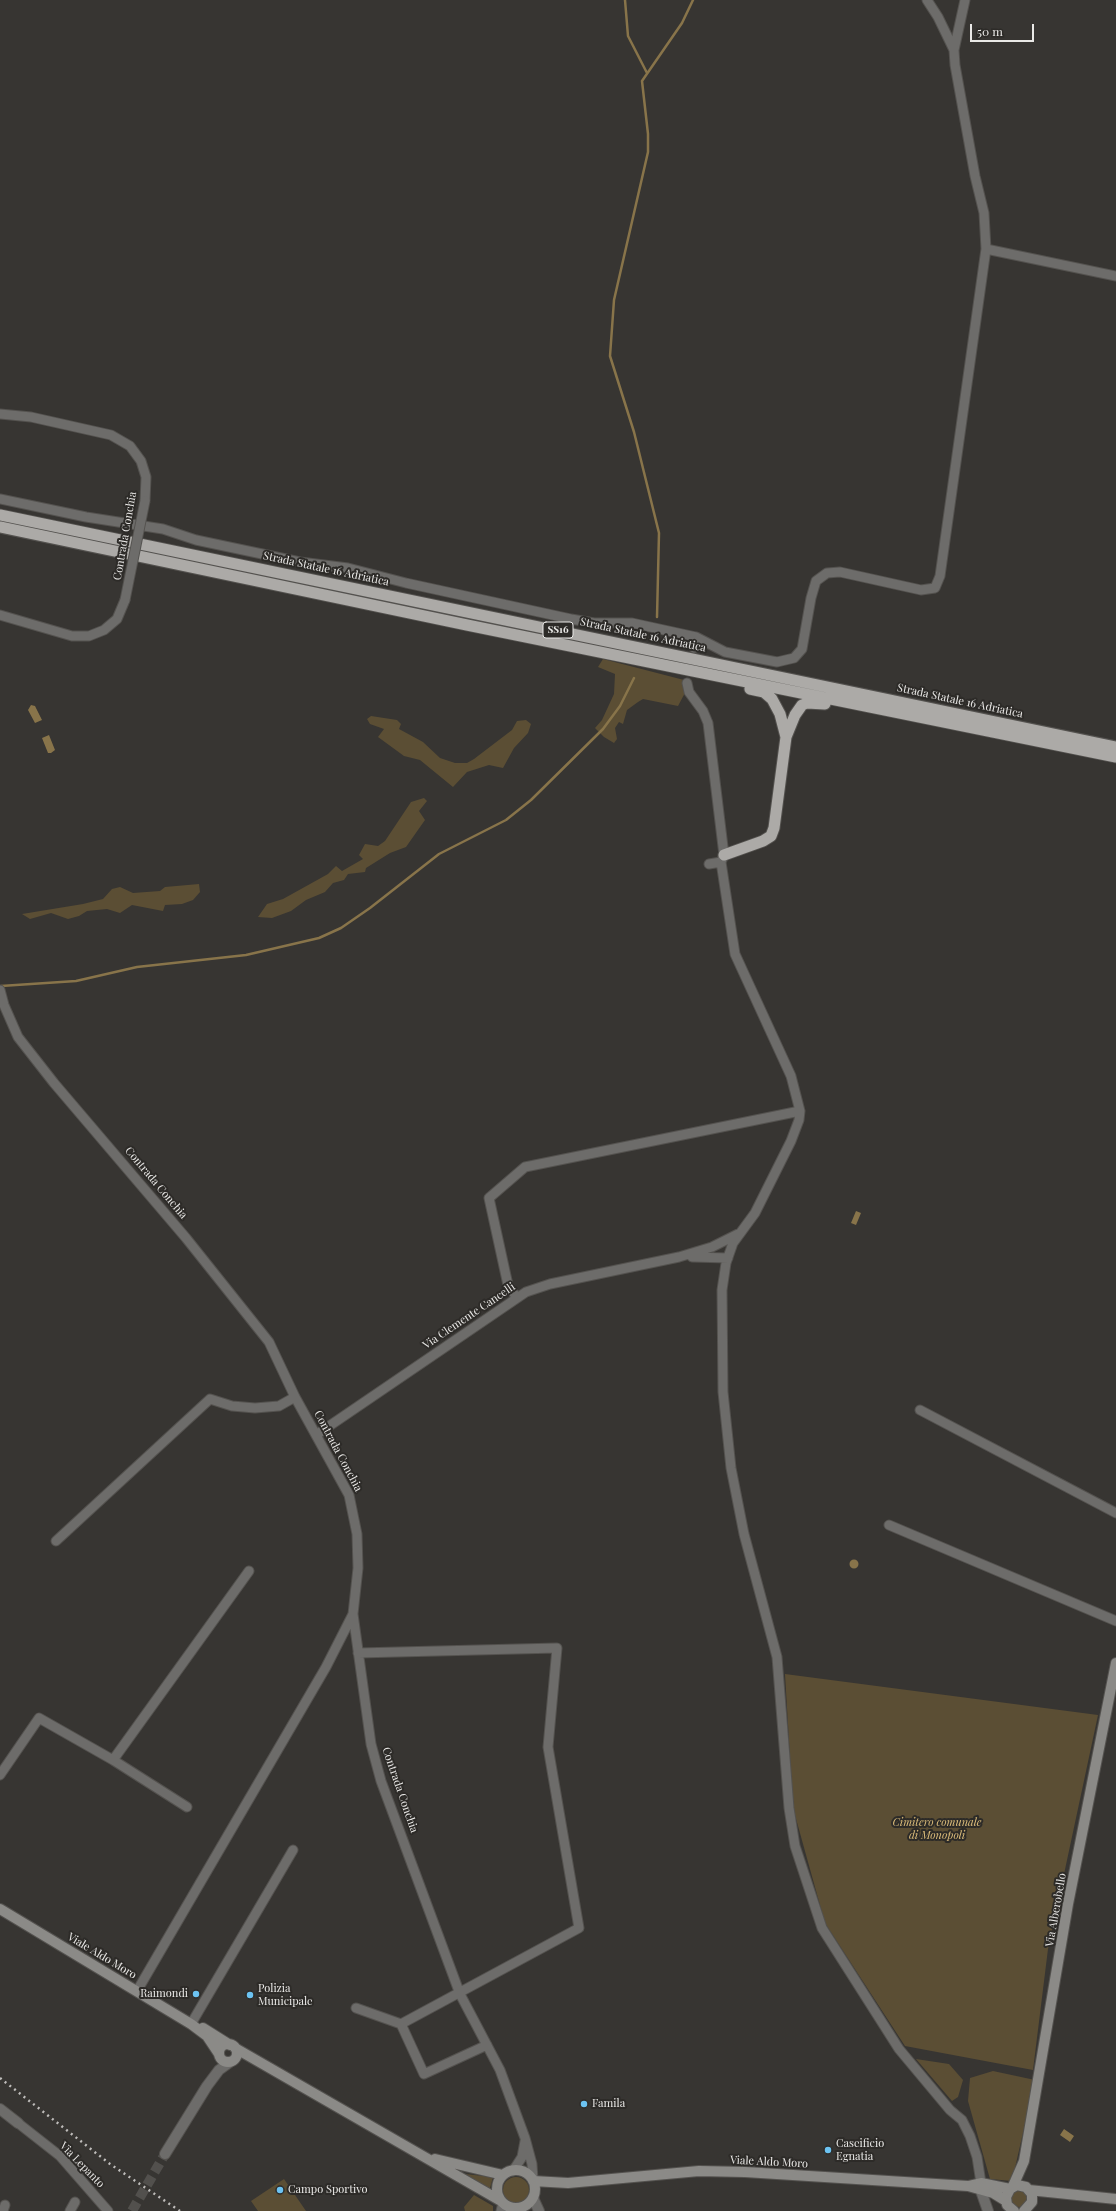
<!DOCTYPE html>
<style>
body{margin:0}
#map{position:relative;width:1116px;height:2211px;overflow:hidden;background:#373532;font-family:"Playfair Display",serif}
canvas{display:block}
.scale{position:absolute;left:970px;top:24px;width:64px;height:18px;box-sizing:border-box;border:2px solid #eae9e7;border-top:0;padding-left:5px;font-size:12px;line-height:14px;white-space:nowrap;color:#eae9e7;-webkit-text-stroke:3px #2d2b28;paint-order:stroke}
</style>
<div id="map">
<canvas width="1116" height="2211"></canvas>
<div class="scale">50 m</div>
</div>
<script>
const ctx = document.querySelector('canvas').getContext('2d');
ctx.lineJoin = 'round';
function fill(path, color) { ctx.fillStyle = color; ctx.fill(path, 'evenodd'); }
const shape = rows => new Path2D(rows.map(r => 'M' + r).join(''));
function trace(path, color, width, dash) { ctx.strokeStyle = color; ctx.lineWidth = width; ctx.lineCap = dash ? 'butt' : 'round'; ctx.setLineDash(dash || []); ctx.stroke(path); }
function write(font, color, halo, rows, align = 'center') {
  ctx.font = font + ' "Playfair Display",serif'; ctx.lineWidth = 4; ctx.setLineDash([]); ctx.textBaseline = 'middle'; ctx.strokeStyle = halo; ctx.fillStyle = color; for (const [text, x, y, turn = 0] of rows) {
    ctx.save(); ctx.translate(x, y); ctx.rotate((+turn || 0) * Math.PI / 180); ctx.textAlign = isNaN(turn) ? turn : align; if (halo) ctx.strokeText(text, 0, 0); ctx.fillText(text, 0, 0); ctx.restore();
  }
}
fill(shape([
 [603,659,684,680,686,691,678,706,643,699,638,702,627,710,623,724,619,722,615,728,617,739,614,743,604,737,595,728,602,720,614,694,615,674,598,667],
 [371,716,397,720,401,724,399,729,423,742,440,758,455,763,467,763,474,759,512,730,517,721,526,720,531,724,528,733,514,748,503,768,489,765,467,772,453,787,420,760,404,756,378,737,384,729,370,724,367,719],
 [424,798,427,801,419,811,425,820,406,847,390,853,366,868,365,872,348,874,344,880,333,883,325,892,306,900,291,911,272,918,258,917,267,904,283,899,328,874,336,866,342,871,363,859,359,855,365,844,378,846,385,841,411,802],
 [199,884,200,892,193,900,182,904,165,905,163,911,132,905,120,913,107,909,87,911,79,916,68,919,51,913,30,919,22,914,83,904,103,899,112,889,120,887,133,893,160,891,165,887],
 [785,1674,1098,1715,1048,1949,1033,2070,905,2046,825,1923,793,1808],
 [916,2059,949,2064,963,2080,958,2097,952,2101],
 [993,2071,1035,2080,1012,2181,990,2179,968,2101,970,2078],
 [452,2169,465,2174,493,2177,489,2192],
 '503 2190a13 13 0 1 1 26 0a13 13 0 1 1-26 0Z',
 [284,2179,306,2211,258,2211,251,2201],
 '1011 2199a8 8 0 1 1 16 0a8 8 0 1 1-16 0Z',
 [474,2195,493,2206,493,2211,465,2211,464,2207]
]), '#5b4e34');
fill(shape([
 [31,705,35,706,42,720,35,723,28,710],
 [49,735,55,750,51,753,48,753,42,738],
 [856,1211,861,1213,856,1225,851,1223],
 '849.5 1564a4.5 4.5 0 1 1 9 0a4.5 4.5 0 1 1-9 0Z',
 [1064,2129,1074,2136,1070,2142,1060,2135]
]), '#88744a');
trace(shape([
 [625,0,628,36,647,73],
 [657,617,659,533,634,432,610,356,614,300,648,152,648,134,642,81,682,23,693,0],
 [1,986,76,981,137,967,246,955,319,938,341,928,370,908,439,854,506,820,531,800,603,729,620,706,634,678]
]), '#88744a', 2.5);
trace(shape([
 [132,2211,165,2154]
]), '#52504d', 10, [10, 5]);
const minor = shape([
 [927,0,938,17,954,50],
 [965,0,954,50,955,65,975,176,984,213,986,249],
 [0,414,31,417,111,435,130,446,141,461,146,477,145,501],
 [0,499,86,517,163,529,196,540,300,562,348,568,406,583,571,619,594,623,632,623,696,637,725,652,777,662,794,658,802,649,811,598,816,581,827,573,840,572,921,590,935,588,940,576,986,249,1116,276],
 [0,615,72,636,89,636,104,630,117,619,125,600],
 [694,648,696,637],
 [687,683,689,692,703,711,708,723,724,855,721,862,735,954,791,1076,800,1111,799,1120,791,1141,755,1213,733,1243,726,1263,722,1290,723,1392,731,1468,744,1534,777,1657,789,1808,795,1846,822,1928,899,2049,950,2110,962,2120,970,2136,977,2157,981,2183],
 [709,864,721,862],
 [0,990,4,1005,18,1037,54,1083,186,1238,269,1342,295,1397,349,1495,357,1534,358,1568,353,1614,371,1744,381,1781,460,1994,500,2070,525,2138,532,2164,533,2180],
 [692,1257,728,1258],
 [517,1298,508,1285,489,1198,525,1167,800,1111],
 [920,1410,1116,1513],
 [316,1435,526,1292,550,1284,679,1257,712,1247,738,1234],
 [889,1525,1116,1621],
 [56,1541,210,1399,232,1406,255,1408,279,1406,295,1397],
 [358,1653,557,1648,548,1747,579,1928,401,2024],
 [113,1760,249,1571],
 [0,1775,39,1718,113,1760,187,1807],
 [137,1991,326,1667,353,1614],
 [356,2008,401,2024,424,2074,487,2045],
 [191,2024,293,1850],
 [18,2123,60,2156,108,2211],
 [513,2171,522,2157,525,2141],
 [3,2211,5,2205],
 [70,2211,75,2202],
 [501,2211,503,2203]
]);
const tertiary = shape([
 [0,2109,18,2123],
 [165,2154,207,2086,219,2070,230,2062],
 [981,2191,988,2211],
 [533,2198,539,2211],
 [515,2209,519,2211]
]);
const secondary = shape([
 [0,1909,191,2024,207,2036,219,2054],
 [203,2028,230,2045],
 '219 2053a9 9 0 1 1 18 0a9 9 0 1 1-18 0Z',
 [235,2048,501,2201],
 [435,2159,503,2175],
 '497 2189a19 19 0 1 1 38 0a19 19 0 1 1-38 0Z',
 [533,2181,568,2183,699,2171,745,2172,968,2186,993,2193,1006,2201],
 [968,2186,981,2183,1010,2189],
 [1013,2186,1024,2161,1068,1904,1116,1663],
 [1029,2190,1116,2199],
 [1014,2211,1007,2205,1006,2197,1010,2189,1017,2185,1026,2187,1032,2194,1032,2202,1024,2211]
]);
const trunk = shape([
 [0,515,1116,747],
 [0,527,467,625,1116,757],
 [750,689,764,692,772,699,780,714,786,737],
 [724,855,763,841,771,836,774,828,786,737,795,715,802,705,807,703,825,704]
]);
trace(minor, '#54524f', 11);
trace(tertiary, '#54524f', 12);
trace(secondary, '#54524f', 12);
trace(trunk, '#54524f', 13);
trace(minor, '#6d6c6a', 9);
trace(tertiary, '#6d6c6a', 10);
trace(secondary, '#8b8a87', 10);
trace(trunk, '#acaaa7', 11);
trace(shape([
 [0,2078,110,2164,180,2211]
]), '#bfbdbb', 2.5, [2, 4]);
const minorBridge = shape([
 [125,600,145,501]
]);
trace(minorBridge, '#54524f', 11, []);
trace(minorBridge, '#6d6c6a', 9);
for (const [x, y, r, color] of [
 [196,1994,4,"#6cc3f2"],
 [250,1995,4,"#6cc3f2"],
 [584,2104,4,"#6cc3f2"],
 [828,2150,4,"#6cc3f2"],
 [280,2190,4,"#6cc3f2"]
]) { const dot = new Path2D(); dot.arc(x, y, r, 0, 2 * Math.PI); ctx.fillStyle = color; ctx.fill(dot); trace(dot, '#2d2b28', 1.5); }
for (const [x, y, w] of [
 [558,630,30]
]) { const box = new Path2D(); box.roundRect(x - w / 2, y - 8, w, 16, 3); ctx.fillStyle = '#2d2b28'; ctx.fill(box); trace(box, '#eae9e7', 1); }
write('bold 10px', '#eae9e7', null, [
 ["SS16",558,630]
]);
write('11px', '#eae9e7', '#2d2b28', [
 ["Contrada Conchia",125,536,-80],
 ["Strada Statale 16 Adriatica",326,569,12],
 ["Strada Statale 16 Adriatica",643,635,12],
 ["Strada Statale 16 Adriatica",960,701,12],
 ["Contrada Conchia",156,1183,50],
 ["Via Clemente Cancelli",469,1316,-34],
 ["Contrada Conchia",338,1451,62],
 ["Contrada Conchia",400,1790,71],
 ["Via Alberobello",1056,1910,-80],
 ["Viale Aldo Moro",102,1956,31],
 ["Viale Aldo Moro",769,2162,3],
 ["Via Lepanto",82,2165,46]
]);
write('italic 11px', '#debe7b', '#2d2b28', [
 ["Cimitero comunale",937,1823],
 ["di Monopoli",937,1836]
]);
write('11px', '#eae9e7', '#2d2b28', [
 ["Polizia",258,1989],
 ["Municipale",258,2002],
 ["Raimondi",188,1994,"right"],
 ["Famila",592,2104],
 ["Caseificio",836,2144],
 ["Egnatia",836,2157],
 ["Campo Sportivo",288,2190]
], 'left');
</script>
